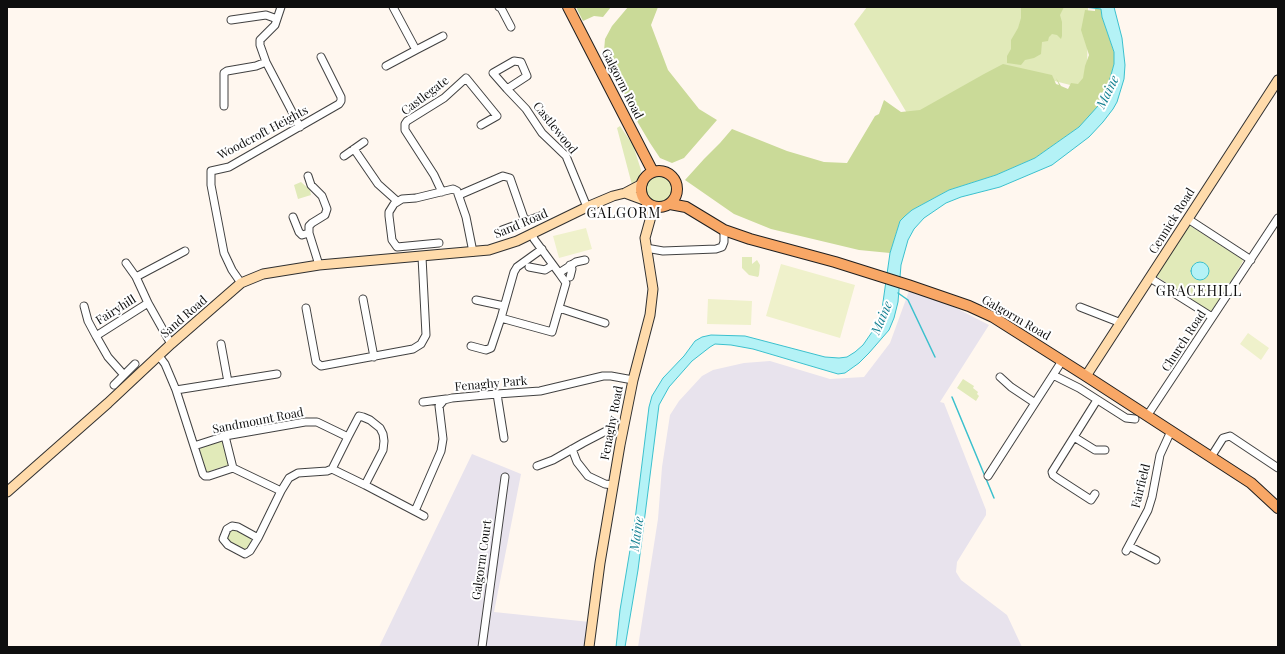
<!DOCTYPE html>
<style>
body{margin:0}
#map{position:relative;width:1285px;height:654px;overflow:hidden;background:#fff7ef;font-family:"Playfair Display",serif}
canvas{display:block}
.frame{position:absolute;inset:0;border:8px solid #0e0e0e;pointer-events:none}
</style>
<div id="map">
<canvas width="1285" height="654"></canvas>
<div class="frame"></div>
</div>
<script>
const ctx = document.querySelector('canvas').getContext('2d');
ctx.lineJoin = 'round';
function fill(path, color) { ctx.fillStyle = color; ctx.fill(path, 'evenodd'); }
const shape = rows => new Path2D(rows.map(r => 'M' + r).join(''));
function trace(path, color, width, dash) { ctx.strokeStyle = color; ctx.lineWidth = width; ctx.lineCap = dash ? 'butt' : 'round'; ctx.setLineDash(dash || []); ctx.stroke(path); }
function write(font, color, halo, rows, align = 'center') {
  ctx.font = font + ' "Playfair Display",serif'; ctx.lineWidth = 4; ctx.setLineDash([]); ctx.textBaseline = 'middle'; ctx.strokeStyle = halo; ctx.fillStyle = color; for (const [text, x, y, turn = 0] of rows) {
    ctx.save(); ctx.translate(x, y); ctx.rotate((+turn || 0) * Math.PI / 180); ctx.textAlign = isNaN(turn) ? turn : align; if (halo) ctx.strokeText(text, 0, 0); ctx.fillText(text, 0, 0); ctx.restore();
  }
}
fill(shape([
 [909,291,952,306,989,325,940,402,944,403,986,510,986,515,957,562,956,572,961,580,1007,615,1022,647,638,647,658,519,662,467,670,415,679,401,702,376,713,370,744,363,770,361,830,379,864,377,890,343],
 [472,454,521,474,494,612,590,622,586,647,379,647]
]), '#e8e3ed');
fill(shape([
 [867,7,1088,7,1087,77,1078,87,1000,67,911,120,854,24],
 [620,126,633,145,641,170,640,177,632,185,617,128],
 '644 190a14 14 0 1 1 28 0a14 14 0 1 1-28 0Z',
 [301,182,310,190,311,195,298,199,294,185],
 [1189,225,1242,259,1243,261,1231,282,1225,285,1225,291,1211,312,1156,276],
 [742,257,752,257,752,264,757,260,760,265,759,275,758,277,749,275,742,268],
 [963,379,974,386,973,388,978,392,977,394,979,396,976,401,957,388],
 [220,441,224,443,229,467,226,468,224,466,210,471,210,473,206,474,199,450,202,447],
 [236,529,250,536,252,544,251,547,244,550,230,544,226,535,228,531]
]), '#e1eab9');
fill(shape([
 [576,7,611,7,603,17,594,16,583,21],
 [628,7,658,7,651,25,668,70,699,109,717,120,684,158,672,163,660,158,650,143,628,106,612,74,604,51,605,39,612,26],
 [1021,7,1064,7,1060,15,1062,22,1062,36,1061,39,1057,35,1052,34,1049,37,1048,41,1042,42,1041,54,1034,58,1025,60,1021,65,1007,63,1007,56,1011,49,1011,40,1018,28,1021,18],
 [1095,7,1101,7,1102,17,1114,52,1114,64,1109,82,1098,106,1090,116,1079,127,1035,158,996,175,949,190,912,210,900,221,890,253,859,250,771,229,734,214,685,180,704,159,720,143,732,129,787,151,824,162,847,163,875,116,879,114,884,100,901,112,920,110,984,74,1003,64,1052,75,1056,84,1059,85,1056,78,1061,86,1068,89,1071,83,1078,84,1083,78,1085,66,1089,55,1081,30,1085,10,1095,11]
]), '#cada98');
fill(shape([
 [586,228,592,249,559,258,553,236],
 [781,264,855,285,840,338,766,316],
 [708,299,752,301,751,325,707,324],
 [1248,333,1269,348,1261,360,1240,344]
]), '#eff1cb');
const water = shape([
 [1084,7,1114,7,1122,38,1125,65,1124,79,1117,102,1113,109,1103,122,1089,137,1052,165,1000,187,961,197,946,203,924,218,914,229,908,240,901,265,898,302,894,318,889,330,869,353,859,363,845,373,838,374,753,349,731,345,715,344,710,347,692,361,669,387,659,405,638,570,625,647,616,647,620,610,635,520,649,407,652,396,663,378,684,356,695,341,702,337,711,335,745,336,825,357,839,358,847,357,855,352,863,345,872,332,882,309,890,253,900,221,905,216,912,210,949,190,996,175,1035,158,1079,127,1098,106,1109,82,1114,64,1114,52,1102,17,1101,9,1084,7],
 '1191 271a9 9 0 1 1 18 0a9 9 0 1 1-18 0Z'
]);
fill(water, '#b4f2f6');
trace(water, '#3bc0cd', 1);
trace(shape([
 [898,293,908,300,935,357],
 [952,397,994,498]
]), '#3bc0cd', 1.5);
const street = shape([
 [281,7,275,25,260,40,260,45,266,62,300,127],
 [499,7,501,8,511,27],
 [231,20,266,15,277,19],
 [416,50,443,36],
 [386,66,416,50,393,7],
 [507,89,527,76,521,62,514,61,493,73,507,89,526,109,542,133,566,156,587,207],
 [224,106,224,73,227,71,256,66,266,62],
 [354,149,378,184,397,201],
 [344,156,364,142],
 [308,176,311,185,322,196,327,209,325,215,312,223,309,226,309,233,319,265],
 [442,192,434,175,405,130,405,124,407,121,444,98,466,78,497,116,481,125],
 [459,195,503,176,510,178,525,221],
 [293,217,299,232,302,235,309,233],
 [1188,219,1251,260],
 [502,230,543,215],
 [439,243,397,247,392,240,389,216,389,212,394,204,402,199,416,198,453,189,457,191,466,217,473,252],
 [646,248,663,251,716,249,722,247,724,242,724,230],
 [126,263,136,277,148,303,171,344],
 [570,265,572,269,570,277],
 [529,267,545,270,553,265],
 [559,273,576,262,585,260],
 [136,277,185,251],
 [1150,278,1212,317],
 [241,283,232,270,224,253,211,185,211,171,229,167,339,104,341,101,341,97,321,57],
 [363,299,374,357],
 [476,300,504,306],
 [84,306,88,321,96,336,108,357,124,375],
 [1080,307,1121,323],
 [306,308,316,362,321,366,413,349,421,344,426,335,422,257],
 [559,308,605,323],
 [501,318,552,332,566,283,559,273,534,239,532,233],
 [96,336,148,303],
 [221,344,228,382],
 [471,346,486,350,491,348,501,318,514,272,517,267,542,249],
 [159,356,165,364,176,390,203,474,205,476,209,476,233,468,225,436],
 [1053,375,1079,388,1126,418,1135,419],
 [1000,377,1011,387,1035,403],
 [114,385,135,364],
 [176,390,277,374],
 [497,394,504,438],
 [423,402,446,399],
 [1147,416,1278,218],
 [1074,437,1095,450,1105,450],
 [194,446,225,436,305,422,317,422,348,437,359,416,363,417,370,420,380,428,383,434,384,441,383,450,365,485,424,516],
 [572,449,577,462,588,476,605,484,613,485],
 [1211,457,1223,438,1230,436,1278,468],
 [537,466,553,460,583,443,608,430],
 [233,468,281,491],
 [332,469,365,485],
 [988,476,1062,361],
 [1095,494,1091,500,1057,478,1053,475,1052,472,1097,400],
 [415,511,441,451,443,439,439,406,444,400,452,398,497,394,540,391,603,376,611,376,633,380],
 [258,538,250,551,245,554,228,545,223,539,227,529,232,526,238,527,258,538,281,491,289,478,298,473,327,471,332,469,348,437],
 [1129,546,1156,560],
 [1126,551,1148,510,1152,497,1160,455,1171,431],
 [482,647,505,477]
]);
const secondary = shape([
 [625,193,644,200],
 [1086,376,1278,80],
 [7,492,108,403,171,344,241,283,263,274,319,265,489,250,517,241,587,207,613,196,625,193,642,184],
 [589,647,600,563,620,445,633,380,650,315,653,289,645,238,650,220,653,206]
]);
const primary = shape([
 [568,7,653,172],
 '641 189a18 18 0 1 1 36 0a18 18 0 1 1-36 0Z',
 [670,204,686,207,724,230,750,239,835,262,908,285,969,306,993,317,1086,376,1251,483,1278,508]
]);
trace(street, '#414141', 9);
trace(secondary, '#303030', 11);
trace(primary, '#1f1f1f', 12);
trace(street, '#fff', 7);
trace(secondary, '#ffdbab', 9);
trace(primary, '#f8a766', 10);
write('12px', '#0e0e0e', '#fff', [
 ["Galgorm Road",622,84,63],
 ["Castlegate",425,96,-37],
 ["Castlewood",555,128,51],
 ["Woodcroft Heights",263,133,-28],
 ["Cennick Road",1172,221,-58],
 ["Sand Road",521,224,-23],
 ["Fairyhill",116,310,-32],
 ["Sand Road",184,317,-41],
 ["Galgorm Road",1016,318,30],
 ["Church Road",1184,341,-57],
 ["Fenaghy Park",491,384,-5],
 ["Sandmount Road",258,421,-11],
 ["Fenaghy Road",612,423,-79],
 ["Fairfield",1141,486,-76],
 ["Galgorm Court",482,560,-82]
]);
write('italic 13px', '#168293', '#fff', [
 ["Maine",1108,92,-64],
 ["Maine",882,318,-67],
 ["Maine",637,534,-82]
]);
ctx.letterSpacing = '1px';
write('14px', '#0e0e0e', '#fff', [
 ["GALGORM",624,214],
 ["GRACEHILL",1199,292]
]);
ctx.letterSpacing = '0px';
</script>
